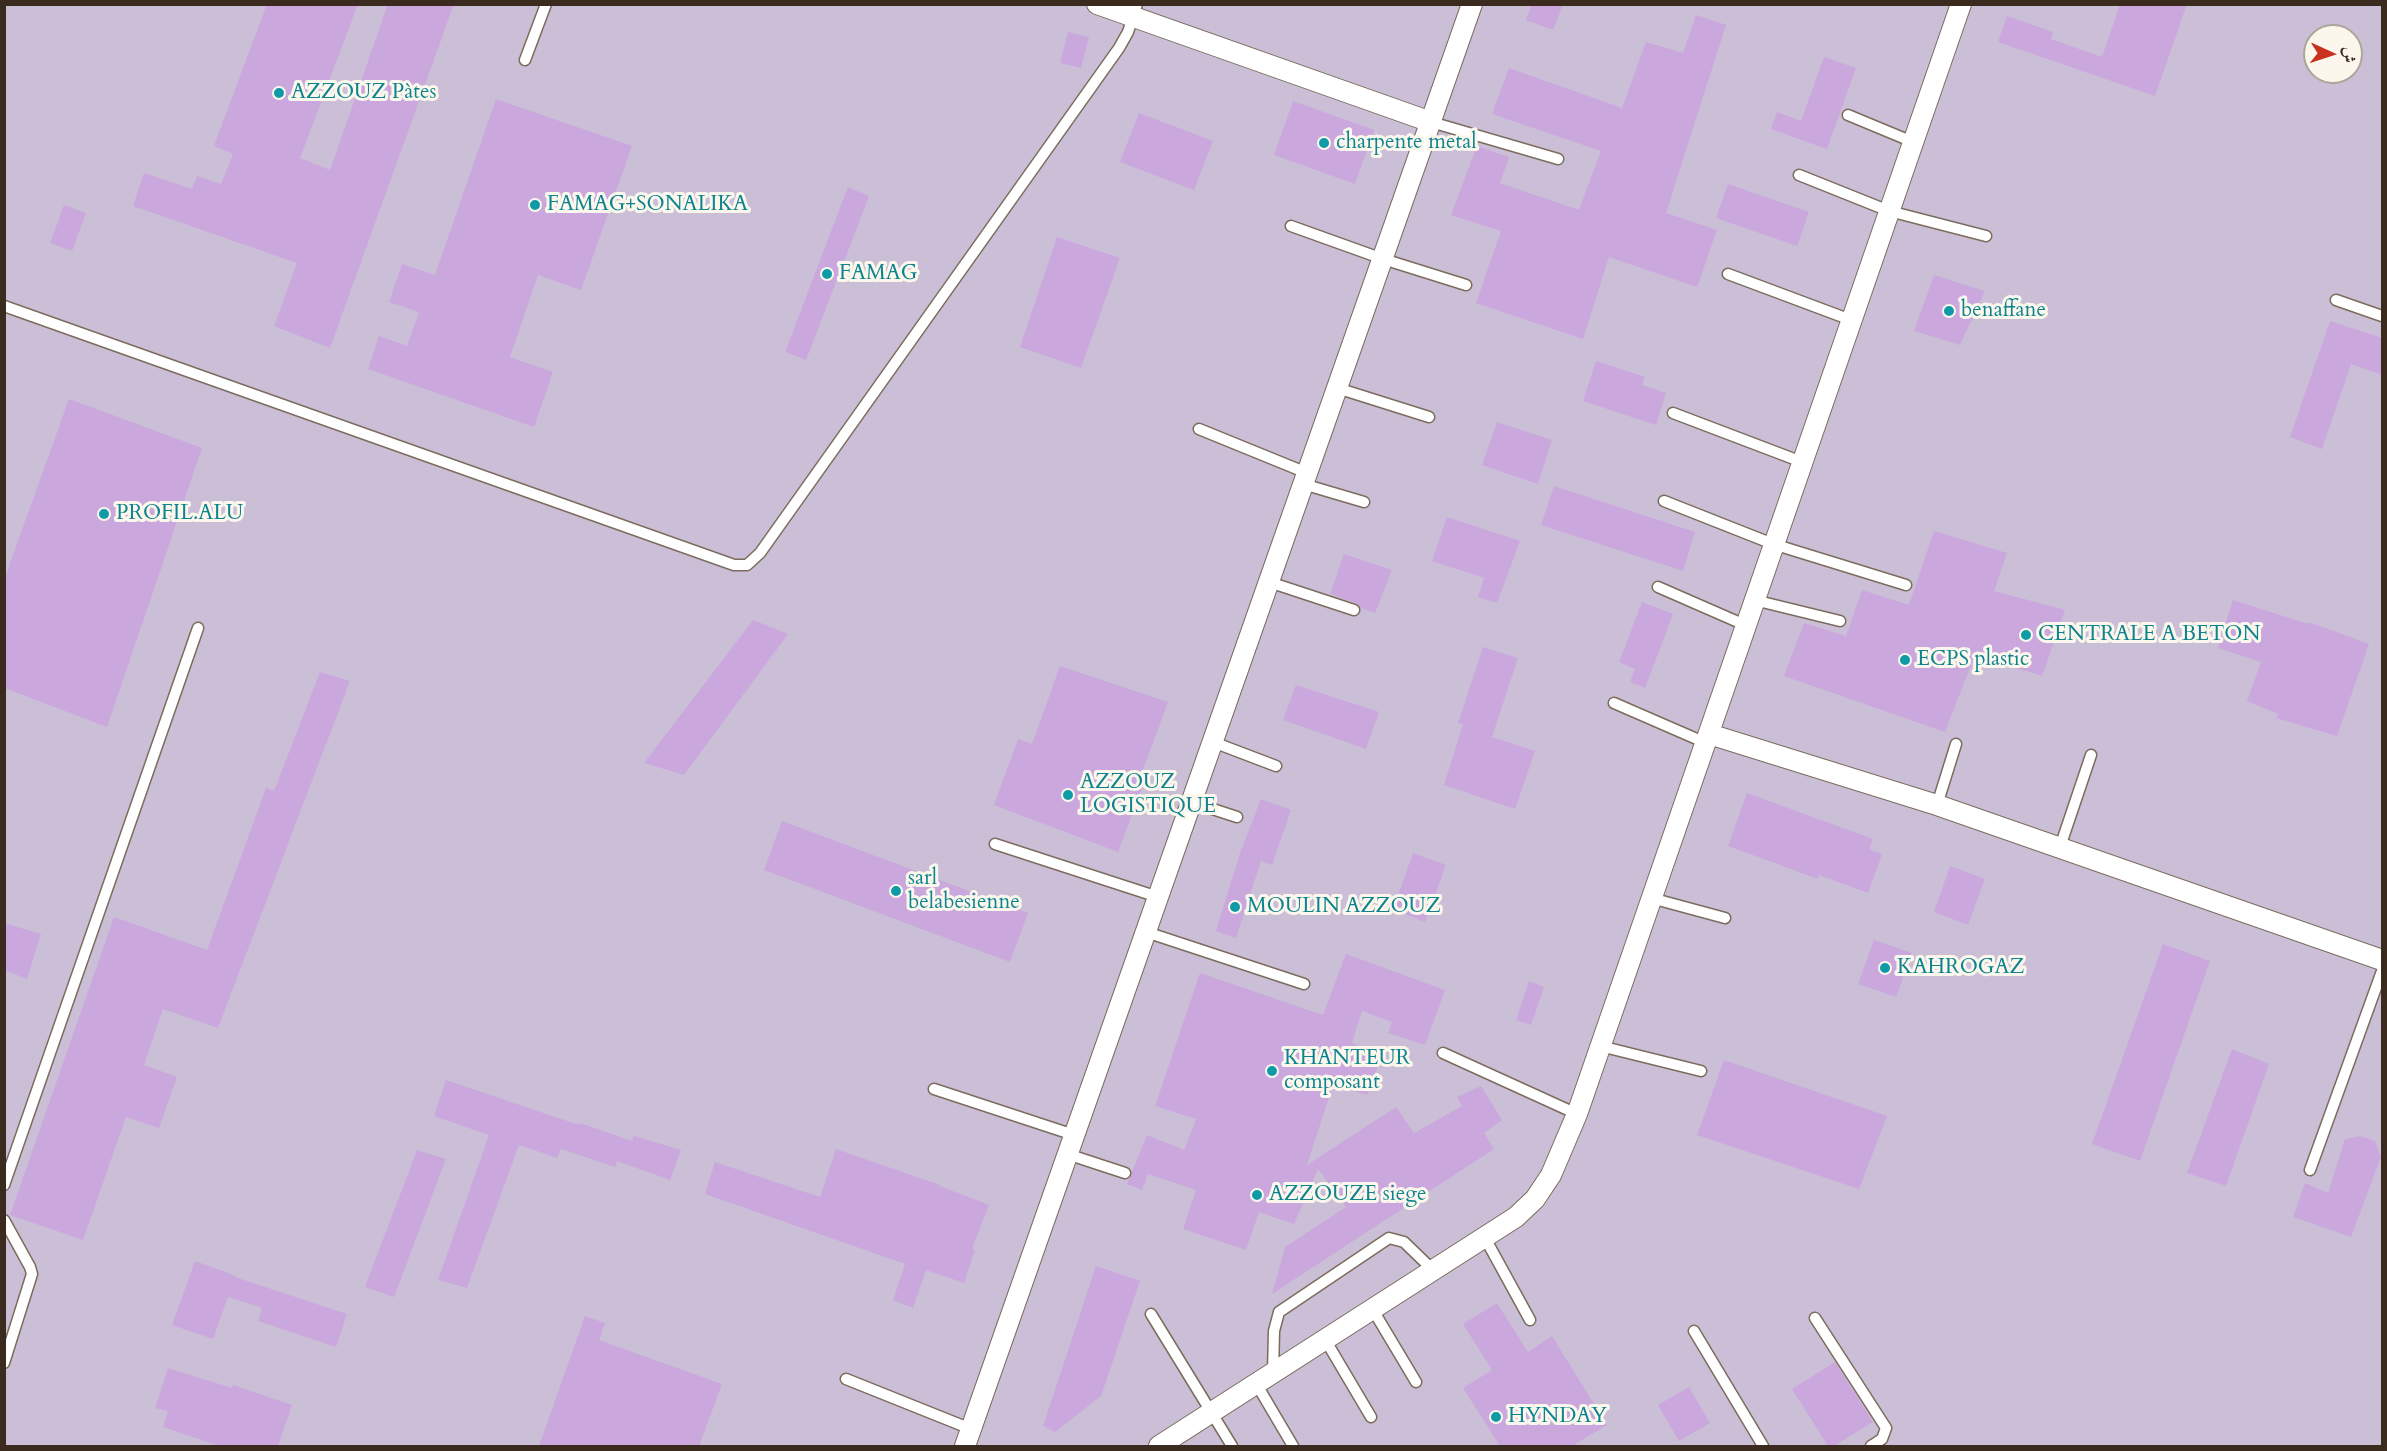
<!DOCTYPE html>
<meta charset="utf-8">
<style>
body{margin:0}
#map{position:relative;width:2387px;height:1451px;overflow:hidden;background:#f3e7ce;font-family:Cardo,Amiri,serif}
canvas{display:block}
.frame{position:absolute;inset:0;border:6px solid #3b2a1e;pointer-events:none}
.north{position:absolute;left:2303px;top:24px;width:60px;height:60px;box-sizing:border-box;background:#fbf7ec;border:2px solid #aea59a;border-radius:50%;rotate:93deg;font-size:16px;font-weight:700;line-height:24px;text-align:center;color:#3b2a1e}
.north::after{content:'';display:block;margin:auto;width:21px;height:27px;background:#c8321e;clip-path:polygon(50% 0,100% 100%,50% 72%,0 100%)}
</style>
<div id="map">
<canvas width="2387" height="1451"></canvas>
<div class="frame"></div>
<div class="north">ش</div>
</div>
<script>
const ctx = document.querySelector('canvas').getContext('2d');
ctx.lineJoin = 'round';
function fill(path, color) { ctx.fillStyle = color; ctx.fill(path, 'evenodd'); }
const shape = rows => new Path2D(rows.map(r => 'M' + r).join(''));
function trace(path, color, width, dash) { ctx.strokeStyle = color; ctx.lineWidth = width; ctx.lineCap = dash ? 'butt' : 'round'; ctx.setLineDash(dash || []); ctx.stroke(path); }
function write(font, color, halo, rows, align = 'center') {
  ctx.font = font + ' Cardo,serif'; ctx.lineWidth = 6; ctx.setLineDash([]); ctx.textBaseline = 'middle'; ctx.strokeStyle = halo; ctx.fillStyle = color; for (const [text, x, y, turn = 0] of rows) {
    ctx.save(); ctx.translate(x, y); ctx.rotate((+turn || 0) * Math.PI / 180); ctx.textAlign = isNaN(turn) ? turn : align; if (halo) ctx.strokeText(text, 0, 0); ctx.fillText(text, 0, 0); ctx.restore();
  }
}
fill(shape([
 [5,5,2382,5,2382,1446,5,1446],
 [2315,36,2351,36,2351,72,2315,72]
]), '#cabfd7');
fill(shape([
 [267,4,358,4,300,158,330,170,388,4,454,4,330,348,274,326,297,263,133,206,144,173,192,189,197,176,221,184,233,154,214,146],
 [1532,4,1563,4,1553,30,1526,20],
 [2120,4,2187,4,2155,96,1998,42,2007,16,2053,32,2051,39,2102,57],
 [1696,15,1726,25,1666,213,1717,230,1697,287,1609,257,1583,339,1476,303,1501,231,1451,215,1477,146,1509,157,1500,183,1579,210,1601,151,1492,114,1509,68,1622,108,1646,42,1683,53],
 [1068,32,1089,37,1081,68,1060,63],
 [1824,57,1856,68,1827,149,1771,129,1777,112,1801,121],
 [496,99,632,146,581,290,538,275,510,357,553,372,534,427,368,369,379,336,407,346,419,312,389,302,402,264,435,275],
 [1293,101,1374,130,1355,184,1274,155],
 [1139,113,1213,141,1194,190,1120,162],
 [1728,184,1809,212,1797,246,1716,218],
 [848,187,869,196,806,360,785,352],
 [64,205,86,213,72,251,50,243],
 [1057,237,1120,258,1081,368,1020,347],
 [1934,275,1985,291,1960,345,1914,331],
 [2330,321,2382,338,2382,375,2351,364,2322,449,2290,437],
 [1596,361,1645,377,1642,385,1666,393,1656,425,1583,401],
 [69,399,202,448,107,727,4,688,4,580],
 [1497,422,1552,440,1538,484,1482,465],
 [1554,486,1695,532,1683,571,1541,525],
 [1447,517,1520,541,1497,603,1478,597,1484,578,1432,561],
 [1934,531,2007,553,1994,591,2065,610,2042,676,1975,655,1945,732,1784,676,1804,623,1846,636,1862,590,1909,605],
 [1344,554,1392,570,1375,613,1361,608,1356,603,1330,594],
 [2233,600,2308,624,2309,622,2369,644,2337,736,2276,718,2278,714,2247,701,2261,662,2218,648],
 [1642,602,1673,614,1645,688,1630,682,1635,669,1619,662],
 [753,620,788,634,684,775,644,763],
 [1483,647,1518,658,1492,737,1535,751,1515,809,1444,785,1463,724,1458,723],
 [1060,666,1168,702,1138,783,1143,785,1118,852,994,805,1018,739,1032,744],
 [320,672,350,681,218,1028,163,1009,144,1065,177,1077,159,1128,126,1117,83,1240,10,1215,114,917,207,950,266,788,274,791],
 [1296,685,1379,712,1366,749,1283,720],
 [1747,793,1873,839,1869,849,1882,854,1868,893,1819,875,1818,879,1728,846],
 [1261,799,1291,810,1272,865,1261,861,1236,938,1216,931,1240,853],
 [782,821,1028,913,1010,962,764,870],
 [1413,853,1446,865,1425,922,1393,909],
 [1950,866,1985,879,1968,925,1934,912],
 [4,923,41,934,27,979,4,970],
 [1874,940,1912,953,1896,997,1858,984],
 [2163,944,2210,961,2140,1161,2092,1144],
 [1346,954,1445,990,1425,1045,1388,1033,1392,1022,1362,1011,1352,1043,1382,1056,1367,1095,1333,1085,1307,1165,1396,1107,1414,1133,1462,1106,1457,1097,1481,1086,1502,1120,1484,1133,1494,1149,1272,1294,1285,1247,1346,1207,1318,1169,1294,1224,1259,1212,1246,1250,1183,1229,1196,1190,1148,1174,1142,1190,1127,1184,1147,1135,1184,1150,1196,1119,1155,1106,1200,973,1323,1015],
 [1529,981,1544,987,1531,1025,1516,1020],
 [2232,1049,2269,1064,2226,1186,2187,1173],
 [1724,1060,1887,1116,1859,1189,1697,1135],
 [446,1080,579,1125,580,1123,632,1141,634,1136,681,1150,670,1180,617,1161,615,1167,561,1149,557,1158,519,1145,467,1288,438,1280,489,1135,434,1116],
 [2360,1136,2375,1141,2381,1157,2351,1237,2293,1217,2305,1183,2328,1193,2345,1139],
 [836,1149,940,1185,940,1186,989,1205,972,1249,975,1250,964,1283,926,1270,913,1308,893,1300,905,1264,705,1194,715,1162,820,1197],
 [417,1150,446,1159,394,1297,365,1287],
 [195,1261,236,1276,235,1277,347,1314,336,1347,258,1321,262,1308,228,1297,213,1339,172,1325],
 [1096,1266,1140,1281,1101,1396,1055,1432,1043,1426],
 [1497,1303,1528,1352,1552,1336,1607,1425,1572,1446,1500,1446,1463,1388,1492,1370,1463,1324],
 [585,1316,605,1323,599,1340,722,1384,699,1446,539,1446],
 [1835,1362,1873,1422,1834,1446,1828,1446,1792,1389],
 [168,1368,232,1388,233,1385,292,1405,278,1446,219,1446,163,1427,168,1411,155,1408],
 [1689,1387,1710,1423,1679,1441,1658,1405]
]), '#caa8dd');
const service = shape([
 [525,60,546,4],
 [1848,115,1913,142],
 [1431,122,1558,159],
 [1799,175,1889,211,1986,236],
 [1291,226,1383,259,1466,285],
 [1728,274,1851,320],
 [2336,300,2382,316],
 [4,306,734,565,747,565,760,553,1119,48,1128,32,1137,4],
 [1337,388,1429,417],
 [1673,413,1802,462],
 [1199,429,1307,473],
 [1303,484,1364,502],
 [1664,501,1773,544,1906,585],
 [1269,582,1354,610],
 [1658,587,1745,625],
 [1754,600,1840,621],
 [1614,703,1706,743],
 [1213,742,1276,766],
 [1191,802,1237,817],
 [1937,805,1956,744],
 [995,844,1158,897],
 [2060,847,2091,755],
 [1651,898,1725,918],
 [1146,932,1304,984],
 [1600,1046,1701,1071],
 [1443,1053,1577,1114],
 [934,1089,1074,1135],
 [1067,1154,1125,1173],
 [2310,1170,2382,971],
 [4,1185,198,628],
 [4,1220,30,1267,32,1274,4,1363],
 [1485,1238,1530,1320],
 [1373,1310,1416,1382],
 [1151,1314,1232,1446],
 [1815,1318,1886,1428,1882,1439,1871,1446],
 [1694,1331,1763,1446],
 [1326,1341,1371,1417],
 [1273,1373,1274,1331,1279,1312,1389,1238,1404,1242,1434,1271],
 [846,1379,971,1429],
 [1257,1385,1293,1446]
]);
const minor = shape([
 [1097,4,1431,122],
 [1709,734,1937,805,2382,960],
 [965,1446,1472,4],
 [1159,1446,1516,1217,1535,1199,1551,1175,1577,1114,1961,4]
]);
trace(service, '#7b6c5c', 13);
trace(minor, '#7b6c5c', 22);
trace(service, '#fff', 10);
trace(minor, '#fff', 20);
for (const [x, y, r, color] of [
 [279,93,6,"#0f9aa8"],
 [1324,143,6,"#0f9aa8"],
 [535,205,6,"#0f9aa8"],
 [827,274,6,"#0f9aa8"],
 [1949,311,6,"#0f9aa8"],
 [104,514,6,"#0f9aa8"],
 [2026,635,6,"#0f9aa8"],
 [1905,660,6,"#0f9aa8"],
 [1068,795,6,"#0f9aa8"],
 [896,891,6,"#0f9aa8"],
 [1235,907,6,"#0f9aa8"],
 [1885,968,6,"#0f9aa8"],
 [1272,1071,6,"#0f9aa8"],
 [1257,1195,6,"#0f9aa8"],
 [1496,1417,6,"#0f9aa8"]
]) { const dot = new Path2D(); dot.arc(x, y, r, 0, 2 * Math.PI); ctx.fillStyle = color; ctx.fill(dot); trace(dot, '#fbf7ec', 2); }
write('21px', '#0d838f', '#fbf7ec', [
 ["AZZOUZ Pàtes",291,93],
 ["charpente metal",1336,143],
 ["FAMAG+SONALIKA",547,205],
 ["FAMAG",839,274],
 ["benaffane",1961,311],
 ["PROFIL.ALU",116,514],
 ["CENTRALE A BETON",2038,635],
 ["ECPS plastic",1917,660],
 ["AZZOUZ",1080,783],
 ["LOGISTIQUE",1080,807],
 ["sarl",908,879],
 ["belabesienne",908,903],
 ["MOULIN AZZOUZ",1247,907],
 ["KAHROGAZ",1897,968],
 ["KHANTEUR",1284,1059],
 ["composant",1284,1083],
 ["AZZOUZE siege",1269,1195],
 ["HYNDAY",1508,1417]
], 'left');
</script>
